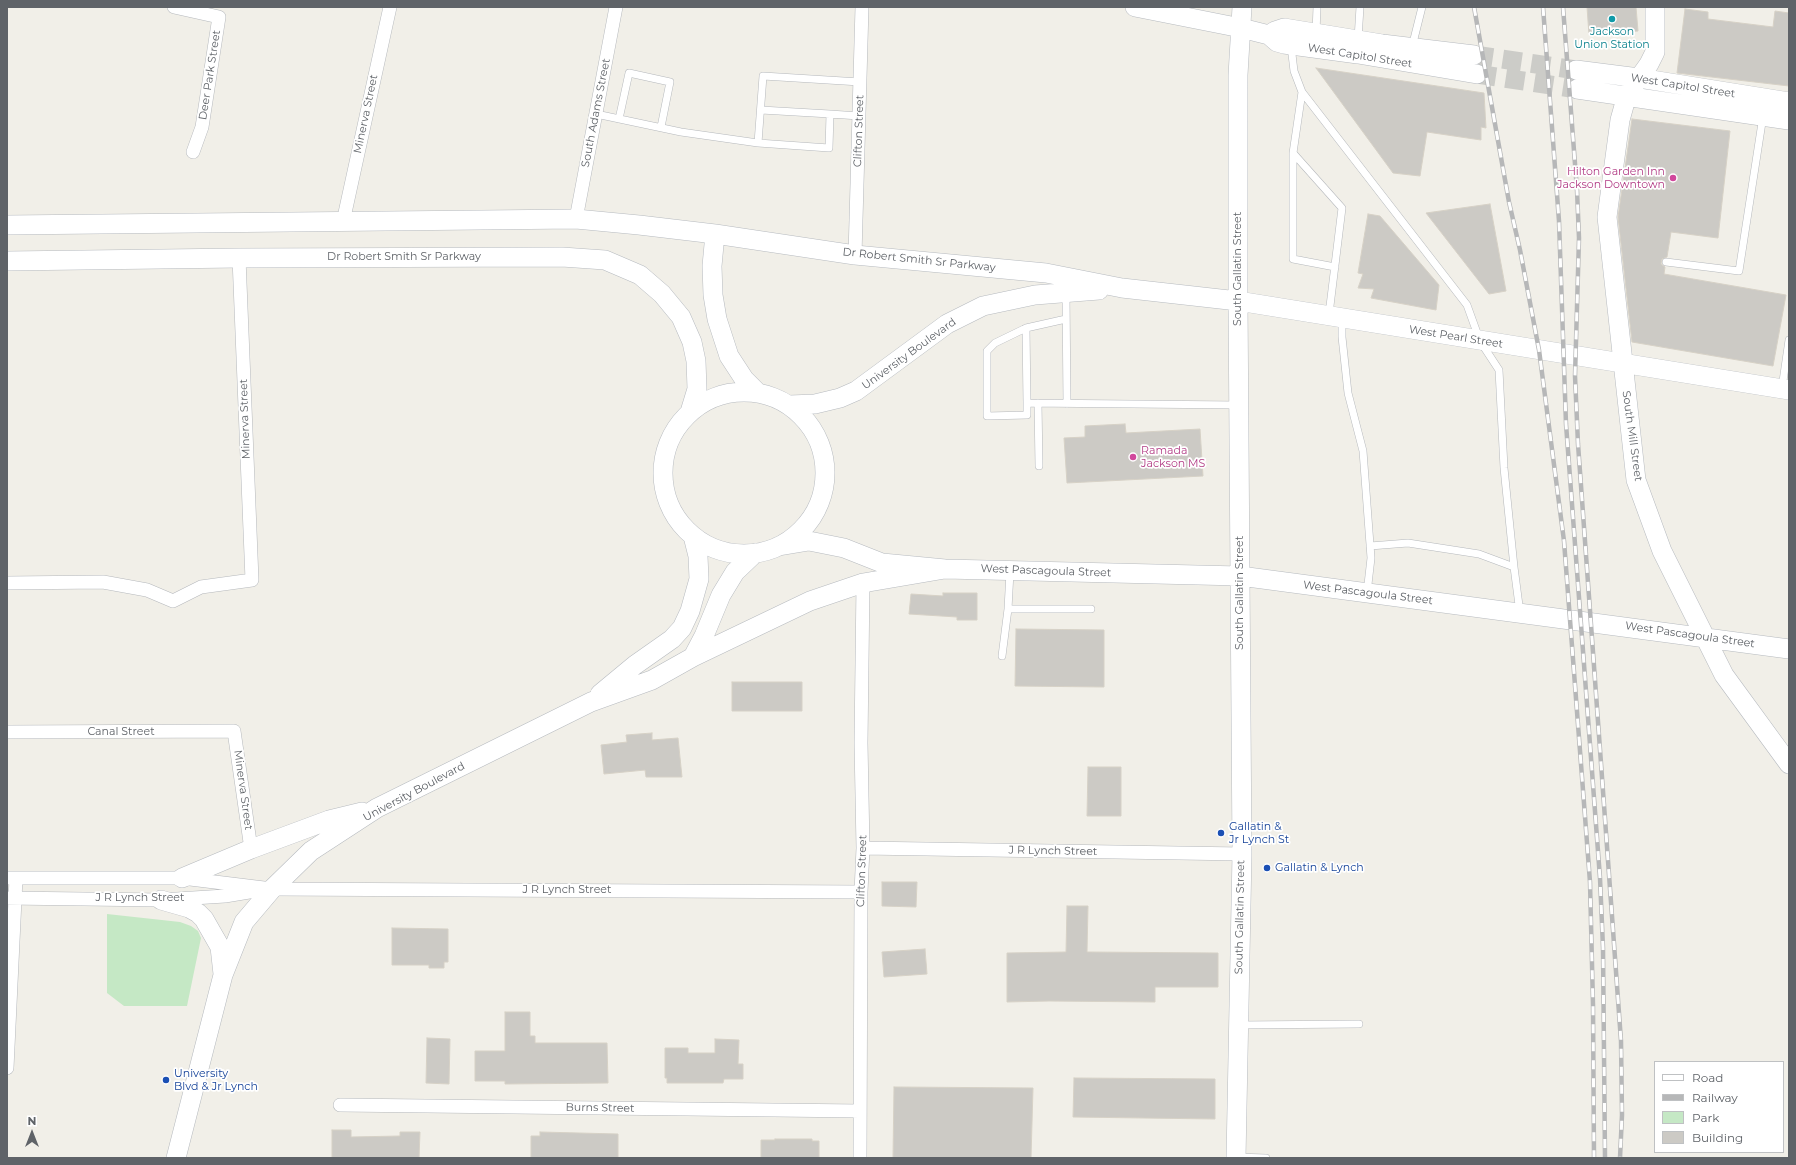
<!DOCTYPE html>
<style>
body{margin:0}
#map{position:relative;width:1796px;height:1165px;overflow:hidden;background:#f1efe8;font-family:Montserrat,sans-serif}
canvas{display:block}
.frame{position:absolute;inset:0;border:8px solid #5f6368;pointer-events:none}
.legend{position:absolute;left:1654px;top:1061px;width:130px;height:92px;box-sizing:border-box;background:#fff;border:1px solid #bfc1c3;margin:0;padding:5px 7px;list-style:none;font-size:12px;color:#5f6368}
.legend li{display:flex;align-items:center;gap:8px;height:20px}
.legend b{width:20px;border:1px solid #bfc1c3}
.north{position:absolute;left:12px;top:1113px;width:40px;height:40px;-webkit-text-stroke:3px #fff;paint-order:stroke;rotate:0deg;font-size:11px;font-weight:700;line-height:16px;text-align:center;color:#5f6368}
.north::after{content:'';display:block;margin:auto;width:14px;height:18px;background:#5f6368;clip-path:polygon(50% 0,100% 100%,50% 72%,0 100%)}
</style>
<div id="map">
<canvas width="1796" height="1165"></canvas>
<div class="frame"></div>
<ul class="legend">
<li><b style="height:5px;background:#fff"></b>Road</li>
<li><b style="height:5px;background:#b6b7b8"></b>Railway</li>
<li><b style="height:11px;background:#c5e8c5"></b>Park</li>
<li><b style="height:11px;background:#cccac5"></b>Building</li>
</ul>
<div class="north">N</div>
</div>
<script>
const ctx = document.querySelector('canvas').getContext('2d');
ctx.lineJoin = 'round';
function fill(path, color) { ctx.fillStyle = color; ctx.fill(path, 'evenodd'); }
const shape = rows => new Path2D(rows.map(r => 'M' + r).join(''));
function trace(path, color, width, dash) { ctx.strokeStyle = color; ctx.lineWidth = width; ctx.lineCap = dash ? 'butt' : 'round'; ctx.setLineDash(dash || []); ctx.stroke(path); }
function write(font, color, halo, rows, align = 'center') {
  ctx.font = font + ' Montserrat,sans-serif'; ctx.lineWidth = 3.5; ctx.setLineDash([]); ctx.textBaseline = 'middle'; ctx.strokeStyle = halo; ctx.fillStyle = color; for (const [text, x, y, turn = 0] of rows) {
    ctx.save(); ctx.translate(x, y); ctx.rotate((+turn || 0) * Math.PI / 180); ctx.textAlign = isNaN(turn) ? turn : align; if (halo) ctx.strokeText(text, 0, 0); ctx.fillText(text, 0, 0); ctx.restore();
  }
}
fill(shape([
 [107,914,180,922,191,926,198,931,201,938,187,1006,124,1006,107,993]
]), '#c5e8c5');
const building = shape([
 [1587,7,1636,7,1638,31,1589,35,1587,7],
 [1685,9,1708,12,1708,19,1773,27,1775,11,1789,13,1789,86,1677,73,1685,9],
 [1316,68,1484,93,1486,128,1481,127,1481,140,1427,132,1420,176,1393,173,1316,68],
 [1632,119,1730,131,1718,238,1671,232,1667,257,1662,259,1661,264,1665,267,1664,274,1786,295,1773,366,1632,342,1618,217,1632,119],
 [1490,204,1506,291,1489,294,1426,213,1490,204],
 [1368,214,1380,216,1439,285,1436,310,1371,298,1374,289,1358,288,1363,274,1358,273,1368,214],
 [1125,424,1126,433,1200,429,1203,476,1067,483,1064,438,1085,437,1085,426,1125,424],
 [943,593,977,593,977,620,957,620,957,617,909,614,911,594,943,596,943,593],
 [1016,629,1104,630,1104,687,1015,686,1016,629],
 [732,682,802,682,802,711,732,711,732,682],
 [652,733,652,740,678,738,682,777,646,777,645,770,604,774,601,745,627,742,626,735,652,733],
 [1088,767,1121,767,1121,816,1087,816,1088,767],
 [882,882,917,882,916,907,882,906,882,882],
 [1067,906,1088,906,1087,952,1218,953,1218,987,1155,987,1155,1002,1049,1001,1007,1002,1007,953,1066,952,1067,906],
 [392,928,448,929,448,962,444,962,444,968,429,968,429,965,392,965,392,928],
 [925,949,927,974,884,977,882,952,925,949],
 [505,1012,530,1012,530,1036,535,1036,535,1043,607,1043,608,1083,505,1084,505,1081,475,1081,475,1051,505,1051,505,1012],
 [427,1038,450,1039,449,1084,426,1083,427,1038],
 [715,1039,739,1040,738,1064,743,1064,743,1079,724,1079,723,1083,667,1083,667,1078,665,1078,665,1048,688,1048,688,1053,715,1053,715,1039],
 [1074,1078,1215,1079,1215,1119,1073,1117,1074,1078],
 [894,1087,1033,1088,1031,1158,893,1158,894,1087],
 [332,1130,351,1130,351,1137,400,1136,400,1132,420,1132,419,1158,332,1158,332,1130],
 [540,1132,618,1134,618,1158,531,1158,531,1136,540,1136,540,1132],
 [775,1139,812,1139,812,1141,819,1141,819,1158,761,1158,761,1140,775,1140,775,1139]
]);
fill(building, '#cccac5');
trace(building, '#d6d1c6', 1);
trace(shape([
 [1474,55,1576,70],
 [1477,74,1577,89]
]), '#ccccc8', 19, [19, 10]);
const lane = shape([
 [1316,33,1317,7],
 [1358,39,1360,7],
 [1291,46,1294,71,1302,92,1467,305,1480,341,1499,370,1504,468,1514,567],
 [1412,47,1422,7],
 [1302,92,1293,153,1342,208,1329,314],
 [761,110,830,114],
 [596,114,681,132,758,143,763,76,860,82],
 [619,119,629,73,670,82,661,127],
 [758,143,829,148,830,114,859,116],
 [1293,153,1293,259,1335,267],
 [1666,262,1739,271,1763,116],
 [1066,294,1067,404],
 [1342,318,1342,337,1348,393,1363,451,1371,558,1367,593],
 [1026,328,1066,319],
 [1782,388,1789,340],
 [1027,403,1027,415,987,416,987,351,995,343,1026,328,1027,403,1238,405],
 [1038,403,1039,466],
 [1370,546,1408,543,1479,554,1514,567,1520,613],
 [1010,572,1008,609,1091,609],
 [1002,656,1008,609],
 [1239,1025,1359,1024],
 [1236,1157,1266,1158]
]);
const street = shape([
 [174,7,219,17,202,127,193,152],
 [576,219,616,7],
 [343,222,390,7],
 [855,255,862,7],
 [7,583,103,582,147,590,173,601,201,587,252,580,239,258],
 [7,732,234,731,251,849],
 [863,848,1242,854],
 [7,878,182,878,272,889,861,892],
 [7,898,161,900,225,896,255,891],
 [7,1068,16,878],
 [340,1105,860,1111],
 [860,1158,861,892,863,848,861,743,863,583]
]);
const secondary = shape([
 [1135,7,1241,28,1269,35,1277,42,1284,44,1358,54,1477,74],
 [1655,7,1655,52,1649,64,1627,95,1620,120,1607,217,1636,480,1662,551,1724,675,1789,764],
 [1269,35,1275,31,1284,28,1382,44,1474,55],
 [1576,70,1639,78,1789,102],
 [1577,89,1789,120],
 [7,225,576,219,639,225,715,234,855,255,1046,273,1122,288,1238,301,1789,390],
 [715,234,712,266,713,295,717,319,729,356,744,379,758,393],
 [7,261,239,258,562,257,605,260,640,275,662,294,681,317,692,342,696,361,697,389,690,412],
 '663 473a81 81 0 1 1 162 0a81 81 0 1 1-162 0Z',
 [790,405,815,404,840,398,856,391,947,324,983,306,1035,295,1099,290],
 [779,546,809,541,844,548,882,563,945,569,1240,576,1789,649],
 [693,657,704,636,721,595,735,572,755,553],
 [600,694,635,665,672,639,682,628,690,611,699,579,698,556,693,536],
 [182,878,251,849,329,820,362,812],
 [161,900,189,908,198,913,204,919,220,947,223,974],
 [176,1158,223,975,244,922,272,889,311,851,377,808,591,702,652,680,693,657,810,601,863,583,945,569],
 [1236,1158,1242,854,1238,301,1238,75,1242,7]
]);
trace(lane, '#b5b8bc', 8);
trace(street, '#b5b8bc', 14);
trace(secondary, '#b6babf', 20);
trace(lane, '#fff', 7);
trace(street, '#fff', 13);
trace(secondary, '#fff', 19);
const rail = shape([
 [1474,7,1509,202,1520,250,1539,350,1564,541,1590,882,1593,1005,1594,1158],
 [1543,7,1559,221,1566,424,1600,878,1603,948,1605,1158],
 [1563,7,1577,190,1579,238,1575,376,1578,444,1621,1041,1622,1115,1620,1158]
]);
trace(rail, '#b6b7b8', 4.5);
trace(rail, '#fff', 3, [9]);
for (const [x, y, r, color] of [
 [1612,19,4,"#0f9aa8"],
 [1673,178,4,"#d1479c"],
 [1133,457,4,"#d1479c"],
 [1221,833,4,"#1a4fb4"],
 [1267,868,4,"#1a4fb4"],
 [166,1080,4,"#1a4fb4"]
]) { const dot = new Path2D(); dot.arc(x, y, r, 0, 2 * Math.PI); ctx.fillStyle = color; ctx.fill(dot); trace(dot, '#fff', 1.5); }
write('11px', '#0d838f', '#fff', [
 ["Jackson",1612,32],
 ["Union Station",1612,45]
]);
write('11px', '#5f6368', '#fff', [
 ["West Capitol Street",1360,56,9],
 ["Deer Park Street",210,75,-81],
 ["West Capitol Street",1683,86,9],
 ["South Adams Street",596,113,-79],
 ["Minerva Street",366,114,-78],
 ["Clifton Street",859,131,-88],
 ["Dr Robert Smith Sr Parkway",404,257],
 ["Dr Robert Smith Sr Parkway",919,260,6],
 ["South Gallatin Street",1238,269,-90],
 ["West Pearl Street",1456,337,9],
 ["University Boulevard",909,354,-36],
 ["Minerva Street",245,419,-92],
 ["South Mill Street",1632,436,82],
 ["West Pascagoula Street",1046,571,2],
 ["South Gallatin Street",1240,593,-90],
 ["West Pascagoula Street",1368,593,7],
 ["West Pascagoula Street",1690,635,8],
 ["Canal Street",121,732],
 ["Minerva Street",243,790,82],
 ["University Boulevard",414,792,-28],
 ["J R Lynch Street",1053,851,1],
 ["Clifton Street",862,871,-88],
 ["J R Lynch Street",567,890],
 ["J R Lynch Street",140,898],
 ["South Gallatin Street",1240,917,-89],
 ["Burns Street",600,1108,1]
]);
write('11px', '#b23c85', '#fff', [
 ["Hilton Garden Inn",1665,172],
 ["Jackson Downtown",1665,185],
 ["Ramada",1141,451,"left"],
 ["Jackson MS",1141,464,"left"]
], 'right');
write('11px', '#164399', '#fff', [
 ["Gallatin &",1229,827],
 ["Jr Lynch St",1229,840],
 ["Gallatin & Lynch",1275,868],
 ["University",174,1074],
 ["Blvd & Jr Lynch",174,1087]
], 'left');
</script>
